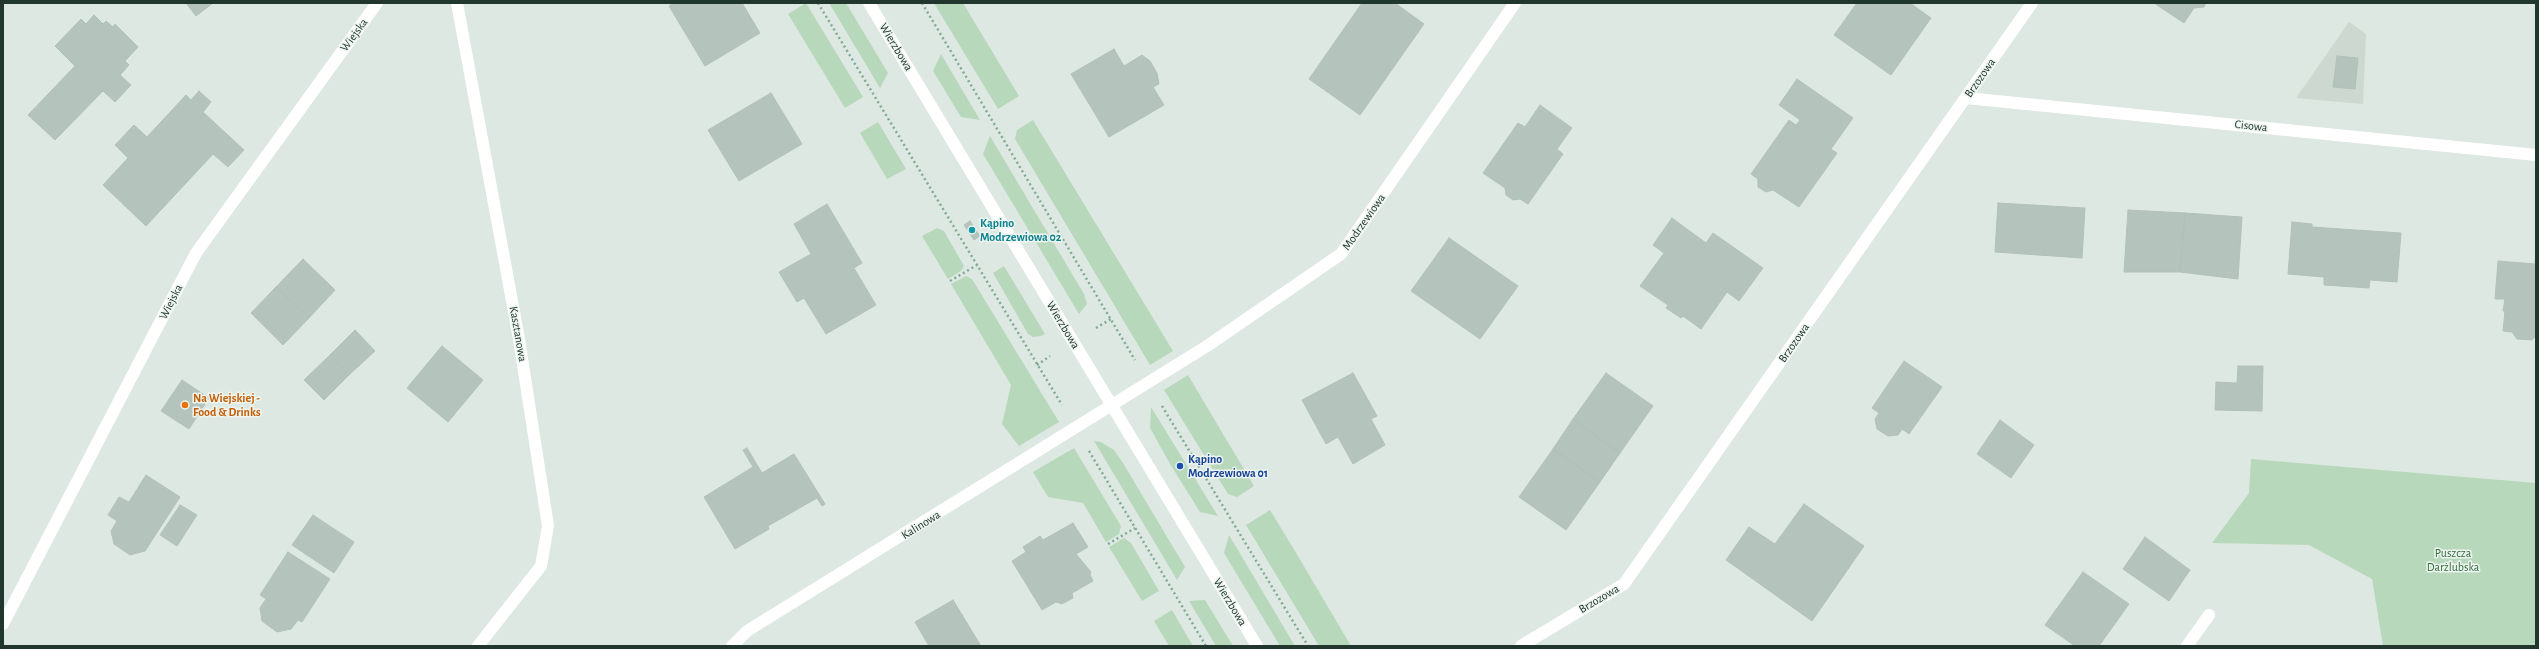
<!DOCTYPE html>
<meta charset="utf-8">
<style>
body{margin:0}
#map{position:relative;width:2539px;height:649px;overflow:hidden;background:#dee8e2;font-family:"Alegreya Sans",sans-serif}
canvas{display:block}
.frame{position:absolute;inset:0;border:4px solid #21372d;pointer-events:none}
</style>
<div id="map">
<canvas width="2539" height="649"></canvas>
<div class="frame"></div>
</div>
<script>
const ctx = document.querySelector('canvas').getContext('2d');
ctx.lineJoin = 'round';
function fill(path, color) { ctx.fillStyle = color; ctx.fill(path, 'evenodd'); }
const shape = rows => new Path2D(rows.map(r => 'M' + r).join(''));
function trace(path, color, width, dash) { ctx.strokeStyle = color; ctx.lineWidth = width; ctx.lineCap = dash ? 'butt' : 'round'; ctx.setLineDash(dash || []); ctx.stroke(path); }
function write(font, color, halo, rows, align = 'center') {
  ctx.font = font + ' "Alegreya Sans",sans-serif'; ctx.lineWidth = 3; ctx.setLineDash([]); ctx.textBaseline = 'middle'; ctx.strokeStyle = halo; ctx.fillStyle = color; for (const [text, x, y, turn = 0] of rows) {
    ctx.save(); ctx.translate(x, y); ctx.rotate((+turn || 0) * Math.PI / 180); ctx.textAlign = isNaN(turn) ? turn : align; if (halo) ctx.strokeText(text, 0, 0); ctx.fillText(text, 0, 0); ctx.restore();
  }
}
fill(shape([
 [2349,22,2366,34,2363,104,2296,98]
]), '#cdd8d1');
fill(shape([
 [806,3,863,97,845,108,788,14],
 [829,3,846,3,888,73,880,88],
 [934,3,963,3,1019,96,998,109],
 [941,54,980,120,961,117,933,71],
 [1033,120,1173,351,1150,365,1015,139,1017,130],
 [878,122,906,169,887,179,860,133],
 [990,136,1084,294,1087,304,1079,314,983,154],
 [937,228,944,231,964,266,961,271,948,279,922,236],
 [1004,266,1045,334,1041,336,1033,337,1028,334,993,273],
 [966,276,972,279,1059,422,1019,446,1002,424,1011,385,951,284],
 [1188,375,1254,486,1237,497,1228,494,1164,390],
 [1151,407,1218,516,1200,512,1170,464,1150,428],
 [1094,441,1101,442,1114,450,1123,463,1185,567,1177,580],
 [1074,448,1121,526,1119,534,1106,542,1083,503,1048,497,1033,472],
 [2251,459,2536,483,2536,646,2383,646,2372,579,2309,545,2212,543,2249,493],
 [1270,510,1292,546,1351,646,1319,646,1246,525],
 [1229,535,1295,646,1280,646,1224,553],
 [1124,538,1131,543,1159,591,1142,601,1109,547],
 [1205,600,1233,646,1216,646,1189,601],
 [1172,610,1193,646,1169,646,1154,621]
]), '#b8d8bb');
const building = shape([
 [186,3,213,3,196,16,186,3],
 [674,3,742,3,760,33,705,66,669,6,674,3],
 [1362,3,1395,3,1424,24,1360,115,1309,79,1362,3],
 [1857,3,1910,3,1931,18,1891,75,1834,35,1857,3],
 [2154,3,2206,3,2204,7,2194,8,2184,23,2154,3],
 [94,15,103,24,106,21,113,27,115,24,138,47,125,61,129,65,120,75,131,85,115,102,103,91,55,140,28,115,75,66,55,46,81,19,86,24,94,15],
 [1114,49,1124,66,1142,55,1150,61,1157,73,1159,84,1153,87,1164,105,1109,137,1071,74,1114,49],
 [2337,56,2358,58,2355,89,2333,87,2337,56],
 [1797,79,1853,118,1831,149,1837,153,1799,207,1773,190,1766,192,1758,187,1758,179,1751,174,1789,120,1796,125,1800,120,1779,105,1797,79],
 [199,91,211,102,203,112,244,150,228,167,213,154,146,226,103,185,128,158,115,145,134,125,147,137,186,95,191,100,199,91],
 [771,93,802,144,739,181,708,130,771,93],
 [1540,105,1572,128,1557,149,1563,154,1528,204,1520,199,1513,200,1506,195,1505,188,1483,173,1518,123,1525,127,1540,105],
 [1998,203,2085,208,2082,258,1995,252,1998,203],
 [827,204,862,263,854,268,876,305,826,334,804,298,797,302,779,272,811,254,794,224,827,204],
 [2128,210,2185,213,2180,272,2124,272,2128,210],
 [2185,213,2242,217,2238,279,2180,272,2185,213],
 [1672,218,1706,243,1713,233,1763,268,1739,301,1727,292,1701,329,1683,316,1681,318,1666,308,1668,305,1640,286,1664,253,1653,245,1672,218],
 [970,221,980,236,974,240,964,225,970,221],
 [2292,222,2312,224,2312,227,2401,233,2397,282,2370,280,2369,288,2324,285,2324,277,2288,274,2292,222],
 [1449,238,1518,286,1480,339,1411,291,1449,238],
 [2536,253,2536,336,2532,340,2517,339,2512,332,2503,331,2505,311,2503,311,2505,299,2495,299,2498,261,2535,264,2536,253],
 [303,259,335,290,309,318,276,287,303,259],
 [276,287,309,318,283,345,251,313,276,287],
 [355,330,375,351,349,375,330,355,355,330],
 [442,346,483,380,448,422,407,388,442,346],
 [330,355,349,375,324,400,304,380,330,355],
 [1904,361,1942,387,1909,434,1902,429,1898,435,1888,436,1877,429,1875,419,1879,413,1872,408,1904,361],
 [2238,366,2263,366,2262,411,2215,410,2216,382,2237,383,2238,366],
 [1353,373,1377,416,1371,419,1385,445,1353,464,1338,437,1326,444,1302,400,1353,373],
 [1606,373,1653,406,1620,453,1573,419,1606,373],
 [182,380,209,398,189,429,161,411,182,380],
 [1573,419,1620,453,1600,482,1553,449,1573,419],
 [2000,420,2034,445,2011,478,1977,454,2000,420],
 [747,448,762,473,794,454,825,504,822,506,817,498,768,526,769,529,735,549,704,497,753,467,743,450,747,448],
 [1553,449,1600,482,1566,530,1519,497,1553,449],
 [146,475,180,497,145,551,130,555,114,544,111,531,117,521,108,515,119,497,129,502,146,475],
 [1804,504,1864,546,1812,621,1726,560,1749,527,1775,544,1804,504],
 [180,505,197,515,177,546,160,535,180,505],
 [313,515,354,542,334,573,292,545,313,515],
 [1073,523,1088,547,1076,554,1091,572,1090,575,1093,581,1072,593,1073,598,1062,604,1056,602,1042,610,1012,561,1026,552,1023,547,1040,536,1043,540,1073,523],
 [2145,537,2190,570,2169,601,2123,569,2145,537],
 [288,552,330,579,302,622,298,620,291,629,277,632,262,621,260,608,266,599,260,595,288,552],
 [2083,572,2129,604,2099,646,2075,646,2045,625,2083,572],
 [953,600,981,646,929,646,915,622,953,600]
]);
fill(building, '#b4c3bb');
trace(building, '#b1c1b8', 1);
trace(shape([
 [818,3,1062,405],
 [922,3,1135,360],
 [950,281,977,265],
 [1096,328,1111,319],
 [1037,365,1050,356],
 [1162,406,1308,646],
 [1089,451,1206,646],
 [1108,544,1135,528]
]), '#81aa96', 2.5, [2, 3]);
trace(shape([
 [457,3,519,339,548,526,541,566,478,646],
 [1966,98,2536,155],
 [3,624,196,253,377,3],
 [732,646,747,631,1207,346,1341,254,1515,3],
 [1521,646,1624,584,2032,3],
 [2187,646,2209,615]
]), '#fff', 12);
trace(shape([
 [869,3,1257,646]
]), '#fff', 12);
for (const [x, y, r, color] of [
 [972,230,4,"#0f9aa8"],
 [185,405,4,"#e8710a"],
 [1180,466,4,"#1a4fb4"]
]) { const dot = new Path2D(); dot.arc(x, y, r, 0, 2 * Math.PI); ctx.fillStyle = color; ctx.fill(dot); trace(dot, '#eef5f0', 1.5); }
write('12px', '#21372d', '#eef5f0', [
 ["Wiejska",354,35,-54],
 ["Wierzbowa",896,47,59],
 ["Brzozowa",1980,78,-55],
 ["Cisowa",2251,126,6],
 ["Modrzewiowa",1364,222,-55],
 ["Wiejska",171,302,-63],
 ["Wierzbowa",1063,325,59],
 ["Kasztanowa",518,334,80],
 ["Brzozowa",1794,343,-55],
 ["Kalinowa",921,525,-32],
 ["Brzozowa",1599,599,-31],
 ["Wierzbowa",1230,602,59]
]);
write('bold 12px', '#0d838f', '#eef5f0', [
 ["Kąpino",980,223],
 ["Modrzewiowa 02",980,237]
], 'left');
write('bold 12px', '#c56008', '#eef5f0', [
 ["Na Wiejskiej -",193,398],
 ["Food & Drinks",193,412]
], 'left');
write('bold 12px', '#164399', '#eef5f0', [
 ["Kąpino",1188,459],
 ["Modrzewiowa 01",1188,473]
], 'left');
write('12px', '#2f6a3b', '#eef5f0', [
 ["Puszcza",2453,553],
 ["Darżlubska",2453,567]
]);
</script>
